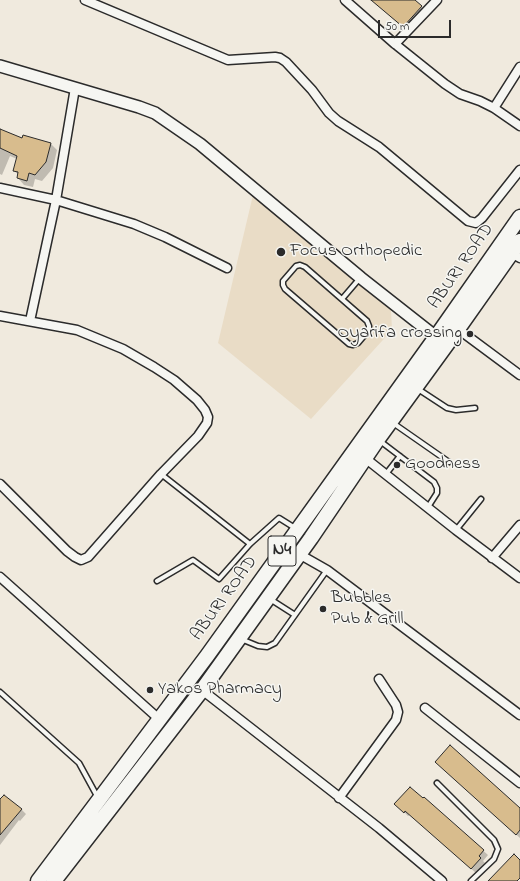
<!DOCTYPE html>
<style>
body{margin:0}
#map{position:relative;width:520px;height:881px;overflow:hidden;background:#f0eade;font-family:"Indie Flower",sans-serif}
canvas{display:block}
.scale{position:absolute;left:378px;top:20px;width:73px;height:18px;box-sizing:border-box;border:2px solid #2b2b2b;border-top:0;padding-left:5px;font-size:12px;line-height:14px;white-space:nowrap;color:#2b2b2b;-webkit-text-stroke:3px #f6f6f2;paint-order:stroke}
</style>
<div id="map">
<canvas width="520" height="881"></canvas>
<div class="scale">50 m</div>
</div>
<script>
const ctx = document.querySelector('canvas').getContext('2d');
ctx.lineJoin = 'round';
function fill(path, color) { ctx.fillStyle = color; ctx.fill(path, 'evenodd'); }
const shape = rows => new Path2D(rows.map(r => 'M' + r).join(''));
function trace(path, color, width, dash) { ctx.strokeStyle = color; ctx.lineWidth = width; ctx.lineCap = dash ? 'butt' : 'round'; ctx.setLineDash(dash || []); ctx.stroke(path); }
function write(font, color, halo, rows, align = 'center') {
  ctx.font = font + ' "Indie Flower",sans-serif'; ctx.lineWidth = 3; ctx.setLineDash([]); ctx.textBaseline = 'middle'; ctx.strokeStyle = halo; ctx.fillStyle = color; for (const [text, x, y, turn = 0] of rows) {
    ctx.save(); ctx.translate(x, y); ctx.rotate((+turn || 0) * Math.PI / 180); ctx.textAlign = isNaN(turn) ? turn : align; if (halo) ctx.strokeText(text, 0, 0); ctx.fillText(text, 0, 0); ctx.restore();
  }
}
fill(shape([
 [253,195,391,310,392,330,311,419,218,343]
]), '#e9dcc6');
fill(shape([
 [371,0,414,0,428,13,410,33],
 [0,130,23,139,51,144,57,150,53,168,42,181,35,179,33,187,24,185,18,178,19,175,14,171,17,159,10,156,2,175,0,174],
 [440,766,520,810,520,838],
 [424,798,488,855,483,861,485,863,476,873,410,815,408,816,396,804,423,800],
 [0,801,21,809,26,814,20,821,19,820,0,845]
]), '#0003');
const building = shape([
 [371,0,415,0,422,6,403,27,371,0],
 [0,129,22,138,23,135,51,143,46,162,35,175,29,173,27,181,17,178,18,172,13,171,17,156,0,148,0,129],
 [450,745,520,808,520,830,516,835,435,762,450,745],
 [410,787,423,798,424,797,484,850,479,856,481,858,471,869,405,811,404,813,394,804,410,787],
 [4,795,22,809,0,835,0,799,4,795],
 [514,854,520,860,520,878,517,881,488,881,514,854]
]);
fill(building, '#d8bc8d');
trace(building, '#2b2b2b', 1);
const service = shape([
 [300,265,305,267,367,321,369,326,369,330,358,343,353,345,349,344,285,289,283,285,283,281,296,266,300,265],
 [342,299,360,278],
 [418,389,447,408,456,410,475,408],
 [393,423,449,462],
 [380,441,434,482,437,488,437,493,428,507],
 [161,474,250,544],
 [386,474,400,456],
 [456,530,481,499],
 [157,581,193,560,219,579,250,544,279,518,295,528],
 [270,599,295,615],
 [241,639,258,646,267,647,275,643,327,570],
 [0,692,79,763,97,796],
 [437,783,494,840,498,849,494,859,471,881]
]);
const minor = shape([
 [85,0,228,60,275,57,280,58,286,62,312,90,329,113,338,121,379,147,468,221,476,223,482,218,520,170],
 [345,0,395,44,445,84,460,94,480,101,494,108,520,126],
 [395,44,437,0],
 [494,108,520,67],
 [0,188,56,200,134,224,165,237,227,268],
 [511,253,520,258],
 [0,316,77,330,123,349,154,367,174,380,197,400,205,410,208,417,207,423,198,436,161,474,88,557,81,560,75,557,67,551,0,484],
 [30,321,56,200,75,88],
 [458,329,520,375],
 [365,458,456,530,520,578],
 [299,554,327,570,520,715],
 [492,558,520,525],
 [0,577,159,719],
 [202,690,379,828,442,881],
 [425,708,520,783],
 [339,798,396,720,398,712,396,705,379,679]
]);
const tertiary = shape([
 [0,66,139,107,155,113,200,144,361,278,436,337]
]);
const trunk = shape([
 [38,881,207,656,436,337,520,217],
 [54,881,202,690,311,538,378,439,458,329,520,241]
]);
trace(service, '#2b2b2b', 7);
trace(minor, '#2b2b2b', 11);
trace(tertiary, '#2b2b2b', 14);
trace(trunk, '#2b2b2b', 17);
trace(service, '#f6f6f2', 4);
trace(minor, '#f6f6f2', 8);
trace(tertiary, '#f6f6f2', 11);
trace(trunk, '#f6f6f2', 14);
for (const [x, y, r, color] of [
 [281,252,5,"#2b2b2b"],
 [470,334,4,"#2b2b2b"],
 [397,465,4,"#2b2b2b"],
 [323,609,4,"#2b2b2b"],
 [150,690,4,"#2b2b2b"]
]) { const dot = new Path2D(); dot.arc(x, y, r, 0, 2 * Math.PI); ctx.fillStyle = color; ctx.fill(dot); trace(dot, '#f6f6f2', 1.5); }
for (const [x, y, w] of [
 [282,551,28]
]) { const box = new Path2D(); box.roundRect(x - w / 2, y - 15, w, 30, 3); ctx.fillStyle = '#f6f6f2'; ctx.fill(box); trace(box, '#2b2b2b', 1); }
write('bold 17px', '#2b2b2b', null, [
 ["N4",282,551]
]);
write('18px', '#2b2b2b', '#f6f6f2', [
 ["Focus Orthopedic",290,252],
 ["Oyarifa crossing",462,334,"right"],
 ["Goodness",405,465],
 ["Bubbles",331,599],
 ["Pub & Grill",331,620],
 ["Yakos Pharmacy",158,690]
], 'left');
write('18px', '#2b2b2b', '#f6f6f2', [
 ["ABURI ROAD",462,267,-55],
 ["ABURI ROAD",225,599,-54]
]);
</script>
